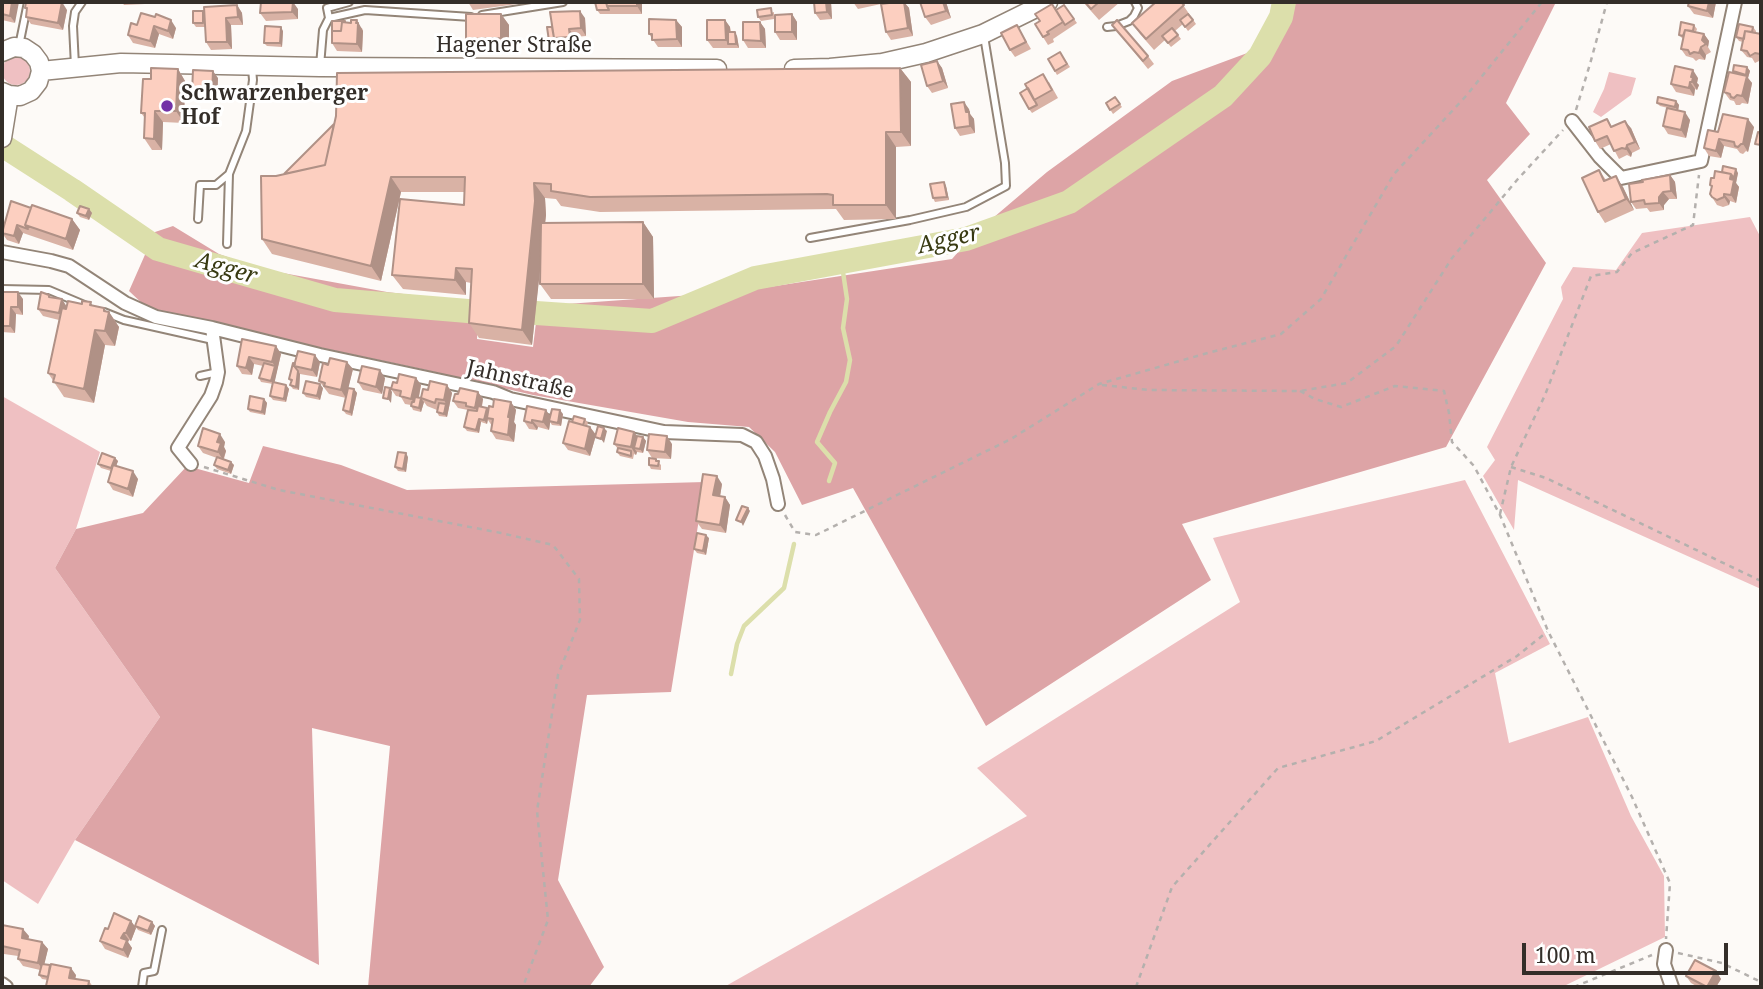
<!DOCTYPE html>
<meta charset="utf-8">
<style>
body{margin:0}
#map{position:relative;width:1763px;height:989px;overflow:hidden;background:#fdfaf7;font-family:"Noto Serif",serif}
canvas{display:block}
.frame{position:absolute;inset:0;border:4px solid #342e29;pointer-events:none}
.scale{position:absolute;left:1522px;top:943px;width:206px;height:32px;box-sizing:border-box;border:4px solid #342e29;border-top:0;padding-left:9px;font-size:21px;line-height:24px;white-space:nowrap;color:#342e29;-webkit-text-stroke:5px #fff;paint-order:stroke}
</style>
<div id="map">
<canvas width="1763" height="989"></canvas>
<div class="frame"></div>
<div class="scale">100 m</div>
</div>
<script>
const ctx = document.querySelector('canvas').getContext('2d');
ctx.lineJoin = 'round';
function fill(path, color) { ctx.fillStyle = color; ctx.fill(path, 'evenodd'); }
const shape = rows => new Path2D(rows.map(r => 'M' + r).join(''));
function trace(path, color, width, dash) { ctx.strokeStyle = color; ctx.lineWidth = width; ctx.lineCap = dash ? 'butt' : 'round'; ctx.setLineDash(dash || []); ctx.stroke(path); }
function write(font, color, halo, rows, align = 'center') {
  ctx.font = font + ' "Noto Serif",serif'; ctx.lineWidth = 6; ctx.setLineDash([]); ctx.textBaseline = 'middle'; ctx.strokeStyle = halo; ctx.fillStyle = color; for (const [text, x, y, turn = 0] of rows) {
    ctx.save(); ctx.translate(x, y); ctx.rotate((+turn || 0) * Math.PI / 180); ctx.textAlign = isNaN(turn) ? turn : align; if (halo) ctx.strokeText(text, 0, 0); ctx.fillText(text, 0, 0); ctx.restore();
  }
}
fill(shape([
 '2 71a14 14 0 1 1 28 0a14 14 0 1 1-28 0Z',
 [1609,72,1636,78,1631,95,1601,117,1593,112,1604,89],
 [1750,217,1761,238,1761,325,1759,327,1761,331,1761,589,1518,480,1514,530,1483,476,1495,460,1487,447,1563,299,1561,287,1573,267,1616,270,1642,233],
 [2,396,100,452,76,529,55,568,160,717,75,840,38,904,2,880],
 [1465,480,1550,644,1495,673,1509,743,1588,717,1631,816,1664,876,1665,937,1562,987,724,987,1027,816,977,768,1240,602,1213,538]
]), '#efc0c2');
fill(shape([
 [1281,2,1556,2,1506,103,1530,134,1487,180,1546,263,1446,447,1182,524,1211,580,986,726,853,488,802,505,775,452,749,427,688,422,533,395,426,370,209,324,146,307,129,291,155,232,173,226,219,254,261,269,387,292,479,303,477,339,533,347,538,306,736,292,952,259,973,235,1047,172,1172,81,1250,52],
 [263,446,341,465,407,490,705,482,671,692,587,695,558,880,604,967,589,987,368,987,390,746,312,728,319,965,75,840,160,717,55,568,76,529,143,513,187,466,249,483]
]), '#dda4a6');
trace(shape([
 [829,481,835,463,817,442,830,412,846,382,850,360,843,328,847,299,843,272,855,259],
 [731,674,737,644,744,626,784,588,794,544]
]), '#dcdfab', 4.5);
trace(shape([
 [2,145,72,190,158,249,335,300,480,312],
 [536,313,652,321,755,278,966,239,1069,202,1223,96,1260,56,1281,17,1284,2]
]), '#dcdfab', 24);
const lane = shape([
 [482,15,563,2],
 [329,18,327,8,349,2],
 [1107,27,1116,26,1129,21,1134,16,1138,8,1135,2],
 [19,46,28,2],
 [75,66,73,26,75,12,82,2],
 [320,66,323,30,329,18,365,10,471,17],
 [198,219,200,185,216,185,229,174,246,131,253,80,252,68],
 [810,238,910,220,966,207,1006,186,1005,163,984,36],
 [227,244,229,174],
 [2,289,49,290,87,306],
 [104,312,124,320,213,340],
 [200,376,218,372],
 [142,987,144,973,154,971,162,930]
]);
const street = shape([
 [1572,121,1600,157,1621,178,1701,161,1735,2],
 [2,252,51,261,69,266,125,303,156,317,212,328,320,355,493,392,510,399,664,432,742,435,756,442,765,456,773,479,778,504],
 [191,464,178,448,211,396,216,382,218,372,212,328],
 [1666,950,1664,964,1672,987],
 [2,984,6,987]
]);
const secondary = shape([
 [2,52,14,47,24,48,33,54,39,62,41,71,38,82,31,91,20,96,9,95,2,92],
 [794,69,830,68,882,63,926,53,983,34,1048,2],
 [41,71,121,63,320,67,717,69],
 [2,138,9,95]
]);
trace(lane, '#938578', 10);
trace(street, '#938578', 16);
trace(secondary, '#938578', 21);
trace(shape([
 [1576,110,1590,64,1607,2],
 [1102,385,1149,390,1300,391,1347,383,1396,346,1452,258,1517,180,1563,130],
 [1300,391,1315,399,1341,407,1395,386,1444,391,1449,413,1452,442,1474,466,1500,515,1548,631,1632,797,1670,883,1666,939],
 [204,467,279,490,501,533,553,545,579,579,580,620,558,675,537,811,548,920,524,984,524,987],
 [1511,467,1546,478,1761,581],
 [1500,514,1511,467,1545,395,1591,276,1617,272,1632,253,1693,225,1699,175],
 [785,515,795,532,816,535,1011,439,1099,384,1204,354,1281,334,1321,299,1394,174,1466,96,1542,2],
 [1678,953,1722,963,1761,982],
 [1136,987,1172,887,1278,768,1376,741,1517,656,1547,632],
 [1574,987,1652,955]
]), '#b4b0ad', 2.5, [5, 5]);
trace(lane, '#fff', 6);
trace(street, '#fff', 12);
trace(secondary, '#fff', 18);
fill(shape([
 [2,2,15,23,2,20],
 [122,2,145,2,145,4,124,5],
 [468,2,517,2,517,4,473,10],
 [595,2,642,2,642,14,600,14,597,10],
 [831,2,832,19,820,20,815,13],
 [853,2,890,2,890,3,904,2,909,8,913,36,891,40,886,32,881,4,858,9],
 [920,2,946,2,951,18,931,25,925,17],
 [1083,2,1120,2,1099,20],
 [1181,2,1196,24,1188,31,1183,24,1175,31,1181,39,1171,47,1165,40,1154,50,1140,34,1132,23],
 [1716,2,1713,18,1694,14,1688,6],
 [237,5,242,13,243,25,231,25,232,49,211,50,206,42,205,27,196,27,193,23,204,13],
 [1064,5,1077,23,1053,39,1054,42,1048,45,1043,37,1056,10],
 [25,8,67,10,63,30,31,24,26,17,27,11],
 [298,9,298,19,266,21,260,13],
 [774,12,774,19,761,21,758,17],
 [501,14,509,25,509,49,474,50,466,39],
 [792,14,797,22,797,40,780,40,775,32],
 [585,18,586,36,575,37,575,45,559,46,558,45,552,45,549,41,552,27],
 [676,20,682,27,682,47,658,47,649,34],
 [725,20,730,27,731,32,737,36,739,48,713,48,707,40],
 [345,22,362,28,363,31,362,52,337,51,332,43],
 [760,22,765,29,766,48,748,48,743,40],
 [137,25,176,28,173,39,159,34,155,48,133,43,128,35],
 [1017,25,1031,49,1015,57,1010,50],
 [1112,25,1148,56,1154,64,1148,69],
 [1694,25,1697,29,1696,32,1704,34,1709,41,1708,47,1711,52,1706,55,1705,60,1699,59,1696,61,1693,58,1686,56,1681,49,1683,39,1679,35],
 [1753,27,1756,31,1756,33,1761,34,1761,60,1755,63,1752,58,1747,57,1741,50,1743,42,1739,41,1736,37],
 [283,31,282,47,267,46,264,43],
 [1060,52,1070,67,1057,75,1048,59],
 [937,61,942,68,948,88,932,93,927,86],
 [1747,67,1750,71,1748,78,1752,83,1748,104,1742,103,1740,105,1736,105,1734,101,1730,100,1724,92,1734,73,1733,71],
 [900,68,911,82,911,146,896,147,896,219,844,220,836,209,600,212,561,206,556,199,545,198,546,215,545,223,643,222,653,237,654,299,551,299,540,284,540,267,532,345,479,338,469,323,471,283,466,282,466,295,403,289,392,275,464,205,464,192,401,192,381,281,272,254,262,239,276,176],
 [178,69,185,81,184,123,163,122,162,150,152,150,144,138,145,118,141,113,151,79],
 [218,78,217,100,197,100,192,92],
 [1698,78,1697,83,1699,85,1697,90,1695,89,1694,96,1676,92,1671,84],
 [1049,82,1058,98,1032,113,1029,109,1028,88],
 [1115,97,1122,107,1113,114,1106,103],
 [1676,101,1679,105,1678,111,1690,120,1686,138,1668,134,1663,126,1676,110,1660,106,1657,103],
 [969,109,970,114,974,119,975,133,960,136,955,128],
 [1607,119,1612,127,1631,128,1640,149,1632,153,1631,157,1627,155,1619,159,1611,144,1600,149,1595,141],
 [1754,127,1748,152,1746,151,1743,154,1740,153,1737,149,1724,146,1721,158,1709,156,1704,148,1718,132],
 [1599,170,1606,180,1623,187,1634,210,1605,223,1598,212],
 [1722,172,1738,173,1736,183,1739,187,1736,203,1730,201,1729,205,1723,207,1717,205,1710,194,1712,188,1710,185,1714,178],
 [1670,175,1675,182,1677,199,1669,199,1664,205,1664,210,1650,212,1647,208,1636,209,1631,202,1643,182],
 [944,182,946,186,949,200,935,202,933,198],
 [31,208,72,219,80,230,73,250,23,233,19,244,7,240,2,233],
 [89,209,92,213,89,220,80,217,77,213],
 [2,292,23,299,23,315,16,314,15,333,2,332],
 [51,297,67,307,94,306,109,312,119,327,115,346,105,345,94,403,64,397,48,373,59,320,43,316,38,309],
 [242,339,276,346,281,354,274,383,286,385,289,389,286,402,273,400,270,396,273,384,261,382,259,378,263,366,254,364,252,375,242,374,237,366],
 [320,362,317,377,300,374,299,390,293,389,290,385,291,382,289,379,293,363],
 [353,369,348,388,354,389,357,393,352,416,346,414,343,410,346,398,329,394,319,381],
 [385,378,382,394,363,390,358,382],
 [416,378,421,385,419,397,424,402,421,412,413,410,411,405,405,404,401,397,396,396,391,389,397,383],
 [447,385,452,393,447,417,439,416,437,412,437,410,427,406,421,398,428,390],
 [323,388,320,400,306,397,303,393],
 [478,392,483,399,482,407,488,410,493,407,511,402,516,410,514,422,516,425,514,442,496,439,491,431,492,426,488,420,487,424,481,422,479,433,467,431,464,427,468,410,458,408,453,401,458,394],
 [264,399,267,403,265,415,250,412,248,409],
 [563,414,561,426,552,425,550,422,549,430,538,427,537,430,529,429,524,421],
 [585,419,588,423,587,426,590,427,596,435,590,456,568,450,563,443],
 [634,432,637,436,643,437,646,441,643,453,637,452,636,455,634,454,633,459,620,456,617,452,618,449,614,444],
 [225,442,224,447,226,451,224,459,231,462,234,465,231,474,217,469,214,465,217,458,203,453,198,446],
 [672,444,671,459,652,458,647,450],
 [408,457,406,472,398,471,395,467],
 [115,458,118,461,116,466,138,479,133,497,113,490,108,482,111,471,101,468,98,464],
 [657,461,661,465,661,470,651,469,649,465],
 [722,484,720,496,725,497,730,505,726,533,702,529,696,521],
 [709,538,706,555,697,553,694,549],
 [131,921,136,928,131,941,129,940,128,942,132,948,128,958,105,949,100,941,108,929],
 [152,922,155,926,151,935,138,930,135,926],
 [2,928,29,936,28,939,42,942,48,949,44,964,76,975,75,979,89,981,93,987,47,987,48,980,42,979,39,975,40,970,23,966,18,959,18,956,4,954,2,950],
 [1716,971,1721,979,1716,987,1698,987,1691,983,1686,976]
]), '#d9b2a5');
fill(shape([
 [12,2,19,2,15,23,10,16],
 [62,2,67,10,63,30,58,23],
 [293,2,298,9,298,19,292,12],
 [637,2,642,2,642,14,637,6],
 [826,2,831,2,832,19,827,12],
 [904,2,909,8,913,36,908,28],
 [943,2,946,2,951,18,946,11],
 [1709,2,1716,2,1713,18,1707,11],
 [237,5,242,13,243,25,238,17],
 [580,11,585,18,586,36,581,28],
 [501,14,509,25,509,49,501,38],
 [792,14,797,22,797,40,792,32],
 [226,18,231,25,232,49,227,42],
 [171,20,176,28,173,39,168,31],
 [357,20,363,31,362,52,357,44],
 [676,20,682,27,682,47,677,39],
 [725,20,730,27,731,44,728,44,726,40],
 [760,22,765,29,766,48,761,41],
 [154,26,159,34,155,48,150,41],
 [281,27,283,31,282,47,280,43],
 [569,29,575,37,575,45,570,37],
 [735,32,737,36,739,48,736,44],
 [1704,34,1709,41,1708,47,1702,40],
 [1701,47,1706,55,1705,60,1699,53],
 [937,61,942,68,948,88,943,81],
 [1747,67,1750,71,1748,78,1752,83,1748,104,1742,96,1747,76,1746,75],
 [900,68,911,82,911,146,901,132],
 [178,69,185,81,184,123,176,111],
 [1693,70,1698,78,1697,83,1699,85,1697,90,1692,82,1691,77],
 [213,71,218,78,217,100,212,93],
 [1690,82,1695,89,1694,96,1689,88],
 [1676,101,1679,105,1678,111,1675,107],
 [964,102,969,109,970,114,974,119,975,133,970,126,966,112],
 [155,111,163,122,162,150,154,139],
 [1685,112,1690,120,1686,138,1681,130],
 [1748,119,1754,127,1748,152,1743,144],
 [1625,121,1631,128,1640,149,1635,142],
 [886,132,896,147,896,219,886,205],
 [1719,139,1724,146,1721,158,1716,151],
 [1627,145,1632,153,1631,157,1626,149],
 [1736,169,1738,173,1736,183,1739,187,1736,203,1731,195,1730,179,1731,174],
 [1670,175,1675,182,1677,199,1671,191],
 [1616,176,1623,187,1634,210,1626,199],
 [391,177,401,192,381,281,371,266],
 [944,182,946,186,949,200,947,197],
 [534,183,545,198,546,215,532,345,522,330],
 [1663,192,1669,199,1664,205,1664,210,1659,203,1659,197],
 [1724,194,1730,201,1729,205,1724,197],
 [89,209,92,213,89,220,86,216],
 [72,219,80,230,73,250,66,239],
 [643,222,653,237,654,299,643,284],
 [17,225,23,233,19,244,14,236],
 [456,268,466,282,466,295,455,280],
 [18,292,23,299,23,315,18,307],
 [62,299,67,307,64,321,59,313],
 [11,307,16,314,15,333,10,326],
 [104,308,108,315,109,312,119,327,115,346,105,331],
 [95,330,105,345,94,403,84,389],
 [276,346,281,354,274,385,271,381,275,366,272,362],
 [315,355,320,362,317,377,312,370],
 [249,357,254,364,252,375,246,368],
 [347,362,353,369,346,398,341,390],
 [380,370,385,378,382,394,376,387],
 [298,371,300,374,299,390,296,387],
 [416,378,421,385,417,406,411,399],
 [320,384,323,388,320,400,317,396],
 [286,385,289,389,286,402,284,399],
 [447,385,452,393,447,417,444,414,446,404,444,400],
 [390,388,392,392,391,403,388,399],
 [354,389,357,393,352,416,350,412],
 [478,392,483,399,480,415,475,408],
 [421,398,424,402,421,412,419,408],
 [264,399,267,403,265,415,262,412],
 [511,402,516,410,514,422,516,425,514,442,508,435,508,417],
 [487,408,489,412,487,424,484,420],
 [546,410,551,417,549,430,543,422],
 [560,410,563,414,561,426,558,423],
 [479,419,481,422,479,433,476,430],
 [532,420,538,427,537,430,532,423],
 [590,427,596,435,590,456,585,449],
 [604,428,607,431,604,443,601,439],
 [634,432,640,440,634,448,637,452,636,455,631,447],
 [220,434,225,442,224,447,226,451,223,460,218,452,217,442],
 [667,436,672,444,671,459,665,452],
 [643,437,646,441,643,453,640,449],
 [406,453,408,457,406,472,403,469],
 [115,458,118,461,114,472,111,468],
 [231,462,234,465,231,474,228,470],
 [133,471,138,479,133,497,128,489],
 [717,476,722,484,719,503,713,495],
 [725,497,730,505,726,533,720,525],
 [748,508,750,511,743,526,741,522],
 [706,535,709,538,706,555,703,551],
 [131,921,136,928,131,941,126,933],
 [152,922,155,926,151,935,148,931],
 [23,929,29,936,27,945,22,938],
 [124,933,129,940,128,942,132,948,128,958,123,950,121,938],
 [42,942,48,949,43,970,38,963],
 [71,968,76,975,74,985,69,978],
 [1716,971,1721,979,1716,987,1707,987]
]), '#b09186');
const building = shape([
 [2,2,12,2,10,16,2,14,2,2],
 [26,2,62,2,58,23,26,17,27,8,25,8,26,2],
 [261,2,293,2,292,12,260,13,261,2],
 [595,2,606,2,607,6,609,10,597,10,595,2],
 [606,2,637,2,637,6,607,6,606,2],
 [814,2,826,2,827,12,815,13,814,2],
 [897,2,904,2,908,28,886,32,881,4,897,2],
 [920,2,943,2,946,11,925,17,920,2],
 [1085,2,1099,2,1091,9,1085,2],
 [1156,2,1181,2,1184,5,1146,39,1132,23,1156,2],
 [1689,2,1709,2,1707,11,1688,6,1689,2],
 [1052,4,1063,22,1047,32,1049,34,1043,37,1035,24,1040,21,1035,14,1052,4],
 [237,5,238,17,226,18,227,42,206,42,204,7,237,5],
 [1064,5,1074,19,1065,25,1056,10,1064,5],
 [771,8,772,15,758,17,757,10,771,8],
 [193,11,203,11,203,23,193,23,193,11],
 [580,11,581,28,569,29,570,37,554,38,550,12,580,11],
 [141,13,155,17,156,14,171,20,168,31,154,26,150,41,128,35,131,23,137,25,141,13],
 [466,14,501,14,501,38,466,39,466,14],
 [792,14,792,32,775,32,775,15,792,14],
 [1188,14,1193,20,1185,27,1180,20,1188,14],
 [649,19,676,20,677,39,652,40,652,34,649,34,649,19],
 [351,20,357,20,356,23,358,23,357,44,332,43,332,31,341,31,342,22,351,23,351,20],
 [707,20,725,20,726,40,707,40,707,20],
 [1117,20,1148,56,1143,61,1112,25,1117,20],
 [332,21,345,21,345,22,342,22,341,31,332,31,332,34,332,21],
 [743,22,760,22,761,41,743,40,743,22],
 [1681,22,1694,25,1693,31,1685,30,1683,36,1679,35,1681,22],
 [1739,24,1753,27,1752,32,1745,31,1744,39,1736,37,1739,24],
 [1017,25,1026,42,1010,50,1001,33,1017,25],
 [265,26,281,27,280,43,264,43,265,26],
 [547,27,552,27,554,38,556,41,549,41,547,27],
 [1172,28,1178,35,1168,43,1162,36,1172,28],
 [1685,30,1704,34,1702,40,1706,44,1701,47,1699,53,1694,52,1690,54,1688,50,1681,49,1685,30],
 [1745,31,1761,34,1760,54,1755,53,1750,56,1747,51,1741,50,1745,31],
 [728,32,735,32,736,44,728,44,728,32],
 [1060,52,1067,64,1055,71,1048,59,1060,52],
 [937,61,943,81,927,86,921,65,937,61],
 [1734,65,1747,67,1746,75,1733,71,1734,65],
 [1675,66,1693,70,1691,77,1693,77,1692,82,1690,82,1689,88,1671,84,1675,66],
 [151,68,178,69,176,111,155,111,154,139,144,138,145,113,141,113,143,79,151,79,151,68],
 [900,68,901,132,886,132,886,205,833,205,833,195,827,194,590,197,551,191,551,184,534,183,535,201,522,330,469,323,472,269,456,268,455,280,392,275,400,199,464,205,465,177,391,177,371,266,262,239,261,176,276,176,325,165,336,116,337,73,900,68],
 [193,70,213,71,212,93,192,92,193,70],
 [1729,72,1747,76,1742,96,1737,95,1734,98,1731,97,1730,94,1724,92,1729,72],
 [1043,74,1052,90,1034,100,1025,84,1043,74],
 [1028,88,1037,105,1029,109,1020,93,1028,88],
 [1115,97,1120,104,1110,110,1106,103,1115,97],
 [1658,97,1676,101,1675,107,1657,103,1658,97],
 [964,102,966,112,969,112,970,126,955,128,951,104,964,102],
 [1667,108,1685,112,1681,130,1663,126,1667,108],
 [1723,114,1748,119,1743,144,1741,144,1738,147,1735,146,1734,142,1719,139,1716,151,1704,148,1708,130,1718,132,1723,114],
 [1607,119,1611,127,1625,121,1635,142,1627,145,1626,149,1622,148,1614,151,1607,136,1595,141,1589,127,1607,119],
 [334,124,325,165,284,174,334,124],
 [1758,132,1761,133,1761,145,1755,144,1758,132],
 [1723,166,1736,169,1734,178,1731,174,1722,172,1723,166],
 [1599,170,1604,181,1616,176,1626,199,1598,212,1582,178,1599,170],
 [1715,171,1731,174,1730,179,1734,180,1731,195,1724,194,1724,197,1717,200,1712,197,1710,194,1712,186,1710,185,1711,178,1714,178,1715,171],
 [1670,175,1671,191,1663,192,1659,197,1659,203,1645,204,1644,200,1631,202,1629,184,1643,182,1642,180,1670,175],
 [944,182,947,197,933,198,930,184,944,182],
 [11,201,31,208,25,225,28,229,17,225,14,236,2,233,11,201],
 [32,205,72,219,66,239,25,225,32,205],
 [80,206,89,209,86,216,77,213,80,206],
 [643,222,643,284,540,284,541,223,643,222],
 [2,292,18,292,18,307,11,307,10,326,2,326,2,292],
 [41,292,49,295,49,297,62,299,59,313,38,309,41,292],
 [68,301,82,304,82,301,91,302,90,305,104,308,104,311,109,312,105,331,95,330,84,389,53,382,55,375,48,373,62,308,66,309,68,301],
 [242,339,276,346,272,362,249,357,246,368,237,366,242,339],
 [298,351,315,355,312,370,294,366,298,351],
 [330,358,347,362,341,390,324,386,325,383,319,381,323,363,328,365,330,358],
 [264,363,275,366,271,381,259,378,264,363],
 [293,363,295,364,294,366,298,371,296,387,290,385,292,380,289,379,293,363],
 [362,366,380,370,376,387,358,382,362,366],
 [399,374,416,378,411,399,400,396,401,391,391,389,393,382,397,383,399,374],
 [306,381,320,384,317,396,303,393,306,381],
 [430,381,447,385,444,400,436,399,435,403,421,398,423,389,428,390,430,381],
 [273,382,286,385,284,399,270,396,273,382],
 [385,387,390,388,388,399,383,398,385,387],
 [348,388,354,389,350,412,343,410,348,388],
 [460,388,478,392,475,408,466,406,466,403,453,401,455,394,458,394,460,388],
 [250,396,264,399,262,412,248,409,250,396],
 [415,397,421,398,419,408,411,406,412,402,414,402,415,397],
 [494,399,511,402,508,417,510,417,508,435,491,431,493,419,487,418,489,406,493,407,494,399],
 [439,403,446,404,444,414,437,412,439,403],
 [478,406,487,408,484,420,479,419,476,430,464,427,468,410,477,411,478,406],
 [527,406,546,410,543,422,532,420,532,423,524,421,527,406],
 [552,409,560,410,558,423,549,421,552,409],
 [574,416,585,419,583,425,572,422,574,416],
 [569,421,590,427,585,449,563,443,569,421],
 [598,426,604,428,601,439,595,437,598,426],
 [203,428,220,434,217,442,221,443,218,452,198,446,203,428],
 [618,428,634,432,631,447,614,444,618,428],
 [649,434,667,436,665,452,647,450,649,434],
 [637,436,643,437,640,449,634,448,637,436],
 [618,448,631,451,631,456,617,452,618,448],
 [398,452,406,453,403,469,395,467,398,452],
 [102,453,115,458,111,468,98,464,102,453],
 [217,457,231,462,228,470,214,465,217,457],
 [649,458,656,459,656,461,659,461,658,466,649,465,649,458],
 [113,465,133,471,128,489,108,482,113,465],
 [703,474,717,476,713,495,725,497,720,525,696,521,703,474],
 [742,506,748,508,741,522,736,520,742,506],
 [697,533,706,535,703,551,694,549,697,533],
 [114,913,131,921,126,933,124,933,121,938,127,940,123,950,100,941,105,928,108,929,114,913],
 [139,916,152,922,148,931,135,926,139,916],
 [2,925,23,929,22,938,42,942,38,963,18,959,20,950,2,946,2,925],
 [1695,960,1716,971,1707,987,1686,976,1695,960],
 [42,964,50,965,48,977,39,975,42,964],
 [51,964,71,968,69,978,89,981,88,987,52,987,46,986,51,964]
]);
fill(building, '#fccfc0');
trace(building, '#b09186', 2);
for (const [x, y, r, color] of [
 [167,106,7,"#7332a7"]
]) { const dot = new Path2D(); dot.arc(x, y, r, 0, 2 * Math.PI); ctx.fillStyle = color; ctx.fill(dot); trace(dot, '#fff', 2.5); }
write('21px', '#342e29', '#fff', [
 ["Hagener Straße",514,46],
 ["Jahnstraße",520,380,13]
]);
write('bold 21px', '#342e29', '#fff', [
 ["Schwarzenberger",181,94],
 ["Hof",181,118]
], 'left');
write('italic 23px', '#383a12', '#fff', [
 ["Agger",949,240,-13],
 ["Agger",226,269,16]
]);
</script>
